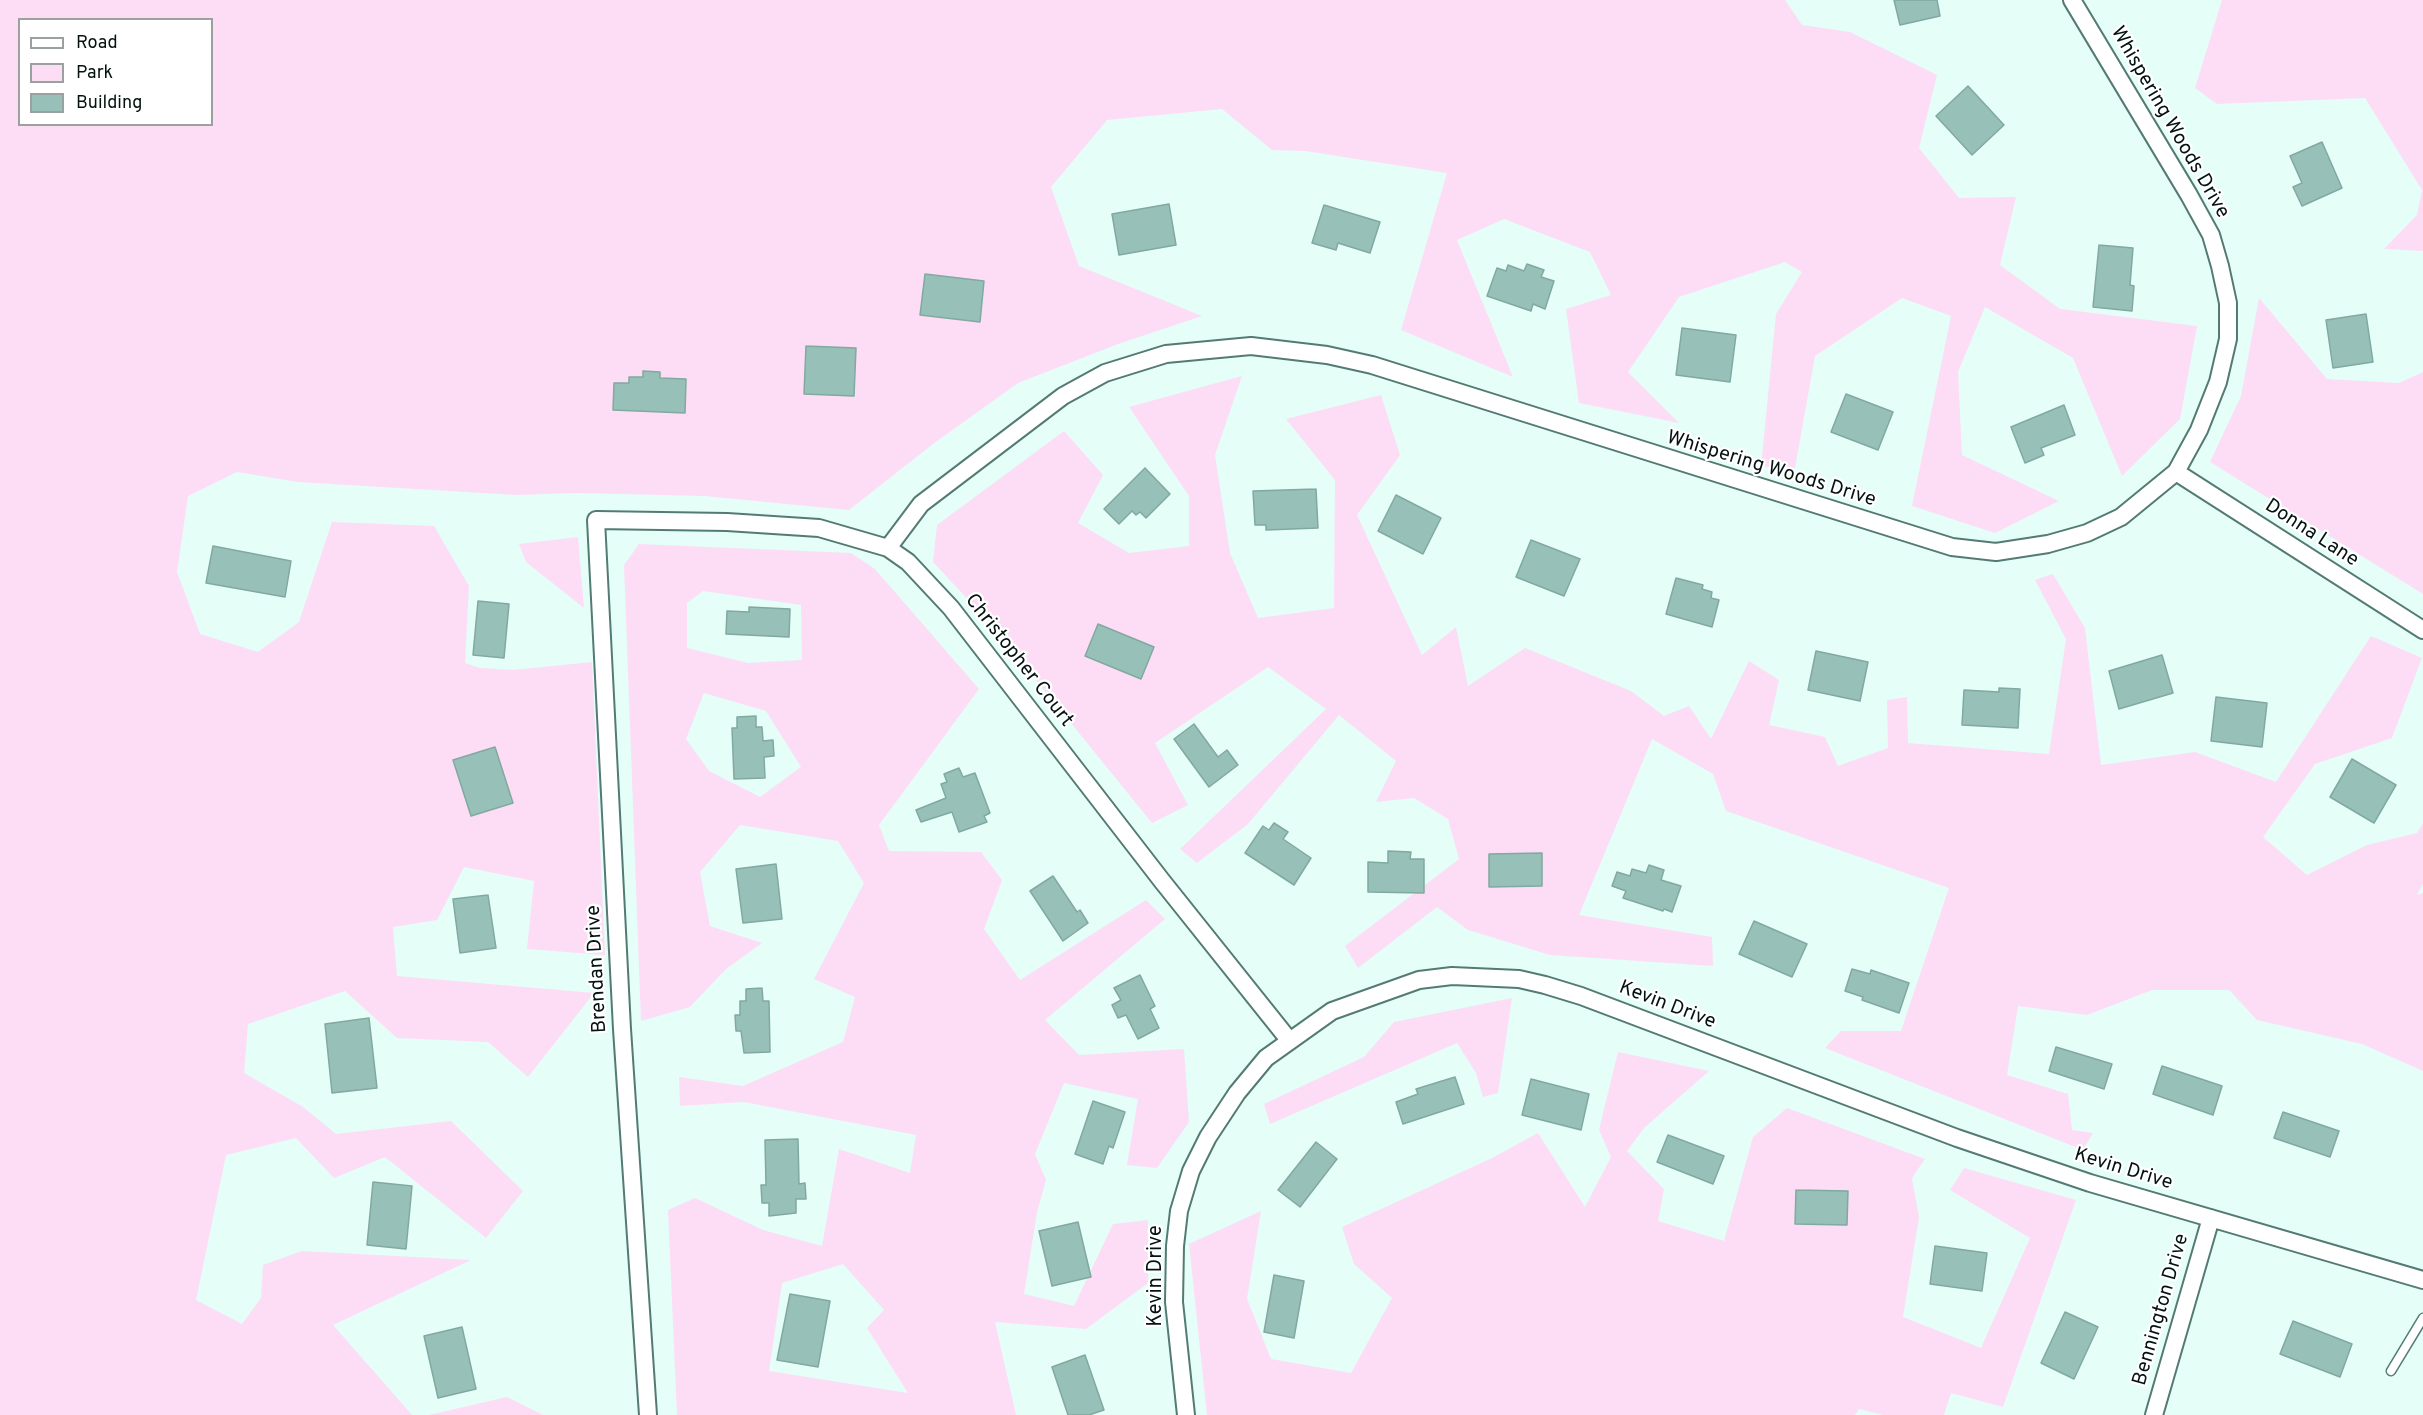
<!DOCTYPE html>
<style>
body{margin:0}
#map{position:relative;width:2423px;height:1415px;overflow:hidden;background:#e5fef8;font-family:Overpass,sans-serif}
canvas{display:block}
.legend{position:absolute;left:18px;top:18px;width:195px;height:108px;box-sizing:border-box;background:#fff;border:2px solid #9ba19f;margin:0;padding:8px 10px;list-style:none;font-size:18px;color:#041310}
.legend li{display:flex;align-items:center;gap:12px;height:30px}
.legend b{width:30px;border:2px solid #9ba19f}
</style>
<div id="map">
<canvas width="2423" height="1415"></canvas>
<ul class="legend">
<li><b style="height:8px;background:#fff"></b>Road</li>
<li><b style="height:16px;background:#fdddf5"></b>Park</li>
<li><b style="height:16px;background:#97c1b8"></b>Building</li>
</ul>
</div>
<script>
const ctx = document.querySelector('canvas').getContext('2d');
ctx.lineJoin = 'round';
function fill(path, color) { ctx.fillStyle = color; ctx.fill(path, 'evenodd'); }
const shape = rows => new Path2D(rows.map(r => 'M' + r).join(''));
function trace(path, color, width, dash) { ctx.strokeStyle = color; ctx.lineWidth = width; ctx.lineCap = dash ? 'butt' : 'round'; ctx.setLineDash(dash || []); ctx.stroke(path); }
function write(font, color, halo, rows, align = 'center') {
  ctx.font = font + ' Overpass,sans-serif'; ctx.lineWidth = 4.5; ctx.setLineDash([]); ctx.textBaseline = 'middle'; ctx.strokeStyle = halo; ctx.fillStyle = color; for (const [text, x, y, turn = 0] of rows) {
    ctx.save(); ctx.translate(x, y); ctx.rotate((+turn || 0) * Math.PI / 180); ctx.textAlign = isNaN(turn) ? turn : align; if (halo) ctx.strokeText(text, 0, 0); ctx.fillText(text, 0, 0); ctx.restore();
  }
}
fill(shape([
 [0,0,1785,0,1802,25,1850,32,1937,75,1919,148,1959,198,2016,197,2000,265,2060,309,2197,326,2180,419,2122,476,2073,358,1985,307,1958,372,1962,455,2059,501,1995,533,1912,506,1951,316,1902,298,1815,356,1795,468,1761,467,1776,314,1802,272,1785,262,1679,297,1628,372,1679,423,1579,403,1566,309,1611,295,1590,252,1504,219,1457,240,1513,377,1401,330,1447,173,1305,151,1272,150,1222,109,1107,120,1051,187,1079,266,1202,316,1118,344,1018,383,933,444,849,510,704,496,577,493,516,495,298,482,237,472,188,496,177,572,200,634,258,652,299,622,332,522,434,526,469,586,465,663,480,668,513,670,592,662,605,955,527,949,534,881,464,867,437,920,393,927,397,976,594,993,528,1077,488,1042,397,1038,345,991,248,1024,244,1073,303,1107,336,1134,451,1121,523,1191,486,1238,385,1157,334,1178,296,1138,226,1155,196,1300,242,1324,261,1298,263,1265,302,1251,471,1260,333,1325,412,1415,0,1415],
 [20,20,212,20,212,124,20,124],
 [2222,0,2423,0,2423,251,2384,249,2417,215,2422,190,2365,98,2217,104,2195,88],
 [2259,298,2327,379,2399,383,2423,372,2423,594,2210,462,2241,396],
 [1242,376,1215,455,1230,553,1258,618,1334,608,1335,480,1286,419,1381,395,1400,455,1357,515,1422,655,1456,627,1468,686,1525,648,1631,691,1664,716,1689,706,1711,739,1749,661,1779,680,1769,725,1825,737,1838,766,1888,748,1887,700,1907,697,1908,743,2049,754,2066,639,2035,580,2053,574,2085,628,2101,765,2195,752,2276,782,2371,636,2422,658,2392,738,2315,764,2263,837,2307,875,2367,845,2417,833,2423,823,2423,884,2417,895,2423,893,2423,1071,2362,1044,2257,1020,2229,990,2152,990,2087,1015,2018,1006,2007,1075,2068,1094,2072,1130,2093,1133,2083,1150,1825,1048,1841,1031,1901,1031,1949,888,1726,811,1713,774,1652,739,1579,915,1712,937,1713,966,1550,955,1468,930,1437,907,1358,968,1345,946,1459,859,1448,819,1414,798,1376,802,1396,761,1339,715,1248,824,1197,863,1180,849,1326,709,1268,667,1155,743,1188,805,1152,823,989,622,933,562,937,525,1064,431,1103,475,1078,523,1129,553,1189,546,1189,496,1129,407],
 [578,537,584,608,526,562,519,544],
 [639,544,851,553,875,569,979,689,879,825,889,851,981,852,1002,880,984,929,1020,980,1146,900,1165,919,1045,1020,1079,1055,1184,1049,1189,1122,1157,1168,1127,1165,1138,1099,1064,1083,1035,1154,1046,1180,1037,1212,1024,1294,1074,1306,1113,1224,1148,1220,1148,1283,1086,1329,995,1322,1016,1415,677,1415,668,1210,695,1198,763,1230,822,1246,839,1149,910,1173,916,1135,744,1102,680,1106,679,1077,743,1086,843,1042,855,997,814,979,864,883,838,841,740,825,700,872,710,926,762,943,726,969,690,1007,641,1021,624,565],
 [703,591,801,605,802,660,748,663,687,648,687,603],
 [704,693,766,711,801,767,760,797,709,771,686,739],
 [843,1264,884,1310,867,1328,908,1393,769,1371,782,1283],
 [1512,998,1498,1093,1483,1097,1476,1073,1457,1043,1270,1124,1264,1104,1364,1057,1394,1022],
 [1618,1052,1709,1071,1644,1128,1627,1151,1664,1189,1658,1221,1724,1241,1753,1137,1787,1108,1925,1159,1912,1178,1919,1217,1903,1317,1981,1348,2030,1238,1950,1190,1964,1168,2076,1200,2003,1407,1951,1393,1944,1415,1883,1415,1859,1409,1855,1415,1207,1415,1189,1244,1261,1211,1247,1299,1271,1359,1351,1373,1392,1298,1354,1264,1342,1227,1492,1158,1538,1133,1585,1207,1611,1157,1599,1130],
 [507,1397,543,1415,429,1415]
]), '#fdddf5');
const building = shape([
 [1894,0,1937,0,1940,16,1900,25,1894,0],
 [1968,86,2004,125,1972,155,1936,116,1968,86],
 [2322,142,2342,188,2302,206,2293,187,2302,183,2290,156,2322,142],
 [1169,204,1176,245,1119,255,1112,214,1169,204],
 [1324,205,1380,222,1370,253,1338,243,1336,250,1312,243,1324,205],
 [2099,245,2133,248,2130,285,2134,286,2132,311,2093,307,2099,245],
 [1527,264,1544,270,1541,277,1554,281,1545,309,1533,304,1531,311,1487,296,1497,268,1506,271,1508,265,1524,271,1527,264],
 [925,274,984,281,980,322,920,315,925,274],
 [2366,314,2373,362,2333,368,2326,320,2366,314],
 [1682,328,1736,335,1730,382,1676,375,1682,328],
 [806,346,856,348,854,396,804,394,806,346],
 [643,371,660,372,660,378,686,379,685,413,613,410,614,383,629,383,629,377,643,377,643,371],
 [1846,394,1893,412,1878,450,1831,432,1846,394],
 [2064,405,2075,435,2041,448,2044,455,2025,463,2011,427,2064,405],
 [1145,468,1170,494,1146,518,1140,512,1136,515,1132,511,1119,524,1104,509,1145,468],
 [1316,489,1318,528,1266,530,1266,525,1255,525,1253,491,1316,489],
 [1396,495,1441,518,1423,554,1378,531,1396,495],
 [1531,540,1580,559,1564,596,1516,577,1531,540],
 [213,546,291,561,285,597,206,583,213,546],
 [1676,578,1703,585,1702,589,1712,592,1711,598,1719,600,1712,627,1666,614,1676,578],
 [478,601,509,604,504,658,473,655,478,601],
 [749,607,790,609,789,637,726,634,727,611,749,612,749,607],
 [1098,624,1154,647,1141,679,1085,656,1098,624],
 [1816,651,1868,662,1860,701,1808,690,1816,651],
 [2162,655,2173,693,2119,709,2109,671,2162,655],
 [1999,688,2020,689,2018,728,1962,725,1964,690,1999,692,1999,688],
 [2216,697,2267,703,2262,747,2211,741,2216,697],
 [756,716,756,727,762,727,763,741,773,740,774,756,764,757,765,778,734,779,732,728,737,728,737,717,756,716],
 [1194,724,1218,757,1227,750,1238,765,1209,787,1174,739,1194,724],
 [495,747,513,803,471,816,453,760,495,747],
 [2352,759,2396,785,2374,823,2330,797,2352,759],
 [959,768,963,777,975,773,990,813,984,816,987,822,959,832,952,812,921,822,916,810,946,798,941,784,947,782,944,774,959,768],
 [1274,823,1288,832,1283,839,1311,858,1294,885,1245,853,1263,826,1269,830,1274,823],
 [1388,851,1411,852,1410,859,1424,859,1424,893,1368,892,1368,862,1388,863,1388,851],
 [1542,853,1542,886,1489,887,1489,854,1542,853],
 [776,864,782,919,743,923,736,869,776,864],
 [1649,865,1664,870,1661,880,1681,886,1672,912,1664,909,1663,911,1623,898,1626,891,1612,886,1617,872,1630,876,1632,869,1646,873,1649,865],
 [1053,876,1077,912,1080,910,1088,923,1063,941,1030,891,1053,876],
 [488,895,496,948,460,953,453,899,488,895],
 [1754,921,1807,944,1792,977,1739,954,1754,921],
 [1852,969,1870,974,1871,970,1909,983,1899,1013,1862,1000,1863,997,1845,991,1852,969],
 [1140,975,1155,1006,1150,1009,1159,1028,1138,1039,1126,1015,1118,1018,1112,1005,1121,1000,1114,988,1140,975],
 [762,988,763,1001,769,1001,770,1052,744,1053,741,1031,736,1031,735,1015,740,1015,740,1001,746,1001,746,989,762,988],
 [369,1018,377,1088,332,1093,325,1024,369,1018],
 [2056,1047,2112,1064,2104,1089,2049,1071,2056,1047],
 [2162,1066,2222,1086,2213,1115,2153,1094,2162,1066],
 [1455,1077,1464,1104,1403,1124,1396,1102,1418,1094,1416,1089,1455,1077],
 [1531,1079,1589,1094,1581,1130,1522,1115,1531,1079],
 [1093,1101,1125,1112,1113,1148,1109,1146,1103,1164,1075,1154,1093,1101],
 [2283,1112,2339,1131,2330,1157,2274,1138,2283,1112],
 [1668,1135,1724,1156,1713,1184,1657,1162,1668,1135],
 [798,1139,799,1184,805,1183,806,1199,796,1199,796,1213,769,1216,769,1203,762,1203,761,1185,766,1185,765,1140,798,1139],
 [1316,1142,1337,1159,1300,1207,1278,1190,1316,1142],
 [373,1182,412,1186,406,1249,367,1245,373,1182],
 [1796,1190,1848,1191,1847,1225,1795,1224,1796,1190],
 [1078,1222,1091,1277,1052,1286,1039,1231,1078,1222],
 [1935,1246,1987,1253,1982,1291,1930,1284,1935,1246],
 [1274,1275,1304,1281,1294,1338,1264,1332,1274,1275],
 [790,1294,830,1301,818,1367,777,1360,790,1294],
 [2065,1312,2098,1327,2074,1379,2041,1363,2065,1312],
 [2293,1321,2352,1344,2340,1377,2280,1354,2293,1321],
 [462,1327,476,1389,438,1398,424,1336,462,1327],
 [1085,1355,1104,1410,1089,1415,1068,1415,1052,1367,1085,1355]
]);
fill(building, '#97c1b8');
trace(building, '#80a9a0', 1.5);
const lane = shape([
 [2391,1371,2423,1318]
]);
const street = shape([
 [2176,472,2423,630],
 [888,548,921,504,1063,396,1105,373,1166,354,1251,346,1327,355,1372,365,1952,547,1996,552,2048,544,2087,533,2121,517,2176,472,2199,430,2218,382,2228,339,2228,303,2220,266,2211,235,2189,195,2072,0],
 [648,1415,622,1029,596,520,727,522,819,528,888,548,908,562,951,608,1162,881,1289,1040],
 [1186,1415,1174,1302,1175,1246,1179,1211,1191,1171,1208,1137,1237,1093,1266,1058,1332,1011,1419,980,1452,976,1519,979,1545,985,1581,996,1957,1138,2090,1183,2423,1280],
 [2154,1415,2211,1218]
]);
trace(lane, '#537b73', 11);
trace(street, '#537b73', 20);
trace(lane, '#fff', 8);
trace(street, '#fff', 16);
write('20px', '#041310', '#fff', [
 ["Whispering Woods Drive",2169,123,60],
 ["Whispering Woods Drive",1771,470,17],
 ["Donna Lane",2311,534,33],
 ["Christopher Court",1018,661,52],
 ["Brendan Drive",598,969,-93],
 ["Kevin Drive",1667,1006,21],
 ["Kevin Drive",2123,1170,17],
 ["Kevin Drive",1157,1276,-90],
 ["Bennington Drive",2162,1310,-74]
]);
</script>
